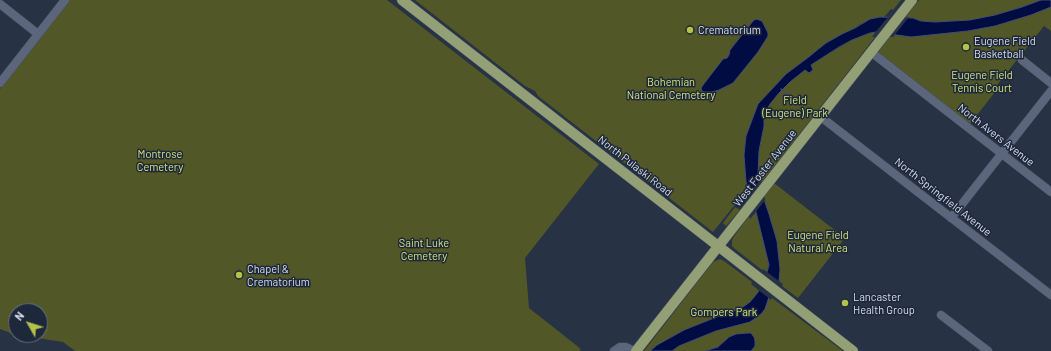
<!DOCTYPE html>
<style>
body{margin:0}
#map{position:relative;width:1051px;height:351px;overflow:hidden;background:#283245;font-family:Barlow,sans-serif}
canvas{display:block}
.north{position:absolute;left:8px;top:303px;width:40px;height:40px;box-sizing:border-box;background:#1e283b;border:1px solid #687181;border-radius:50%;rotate:309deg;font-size:11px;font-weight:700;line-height:16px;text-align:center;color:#d8deeb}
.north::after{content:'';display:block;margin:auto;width:14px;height:18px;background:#b4c24a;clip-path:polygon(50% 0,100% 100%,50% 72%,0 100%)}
</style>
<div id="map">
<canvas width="1051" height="351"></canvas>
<div class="north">N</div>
</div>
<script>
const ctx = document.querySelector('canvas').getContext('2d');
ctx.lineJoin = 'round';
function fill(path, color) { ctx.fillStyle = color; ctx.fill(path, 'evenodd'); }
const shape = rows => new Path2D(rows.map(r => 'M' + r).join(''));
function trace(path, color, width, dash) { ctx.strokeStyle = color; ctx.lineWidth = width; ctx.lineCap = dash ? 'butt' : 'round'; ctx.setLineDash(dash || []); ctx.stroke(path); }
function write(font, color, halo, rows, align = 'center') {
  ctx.font = font + ' Barlow,sans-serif'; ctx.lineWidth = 3; ctx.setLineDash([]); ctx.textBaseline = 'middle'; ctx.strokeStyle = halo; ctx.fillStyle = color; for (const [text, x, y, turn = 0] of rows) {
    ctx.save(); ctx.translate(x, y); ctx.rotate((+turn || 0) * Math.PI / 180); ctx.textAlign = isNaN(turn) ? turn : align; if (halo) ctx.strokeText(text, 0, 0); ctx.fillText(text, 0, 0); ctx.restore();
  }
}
fill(shape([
 [69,0,387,0,599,164,525,258,529,308,581,349,579,351,75,351,63,342,18,335,40,335,40,311,16,311,16,335,0,329,0,89],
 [415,0,901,0,893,10,891,9,884,17,880,17,860,24,855,28,842,34,826,43,816,51,810,56,786,74,758,104,746,136,744,155,745,167,749,191,738,205,735,205,733,207,713,232,538,96,535,91,525,86],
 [919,0,1051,0,1051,31,1044,26,993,90,995,92,970,124,879,53,879,50,889,37,893,37,908,18,905,17],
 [876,32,872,37,875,37,862,54,761,183,758,175,758,164,759,151,764,126,764,115,770,104,779,93,790,82,805,70,813,69,811,65,820,59,852,40,863,35],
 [774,183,845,238,798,298,782,286,783,284,779,281,780,269,778,250,764,196],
 [735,207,740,210,726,226,723,223],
 [756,212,767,257,769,265,767,272,763,269,762,270,735,249,732,246,732,241,733,238,745,221,749,216,750,219],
 [720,259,724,261,752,282,751,284,771,300,772,298,843,351,644,351,713,262]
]), '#515726');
const water = shape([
 [1041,0,1051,0,1051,7,1031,15,995,26,968,31,911,37,876,32,870,33,852,40,839,47,811,65,813,70,809,73,805,70,790,82,779,93,770,104,764,115,764,126,759,151,758,175,761,191,769,214,777,241,780,269,779,281,771,291,765,309,761,314,750,322,716,331,679,346,672,351,650,351,657,345,684,330,719,316,740,309,750,302,759,291,767,272,769,265,756,212,746,182,744,155,746,136,758,104,786,74,810,56,816,51,826,43,842,34,855,28,870,19,880,17,913,18,921,21,935,22,970,20,995,15,1022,7,1041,0],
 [756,19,762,21,768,33,768,36,765,41,758,52,733,83,719,90,712,92,704,92,702,91,701,88,703,85,723,59,727,58,729,55,730,50,753,21,756,19],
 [747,333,751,333,754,337,755,341,755,346,751,351,705,351,718,347,729,337,736,334,747,333]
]);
fill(water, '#010d42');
trace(water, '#424c75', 1);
fill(shape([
 [888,17,909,17,893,37,874,34],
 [760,180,765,200,754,214,748,195],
 [766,271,780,282,773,292,770,299,757,289]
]), '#283245');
trace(shape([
 [781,89,787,94]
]), '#424c75', 1.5);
const minor = shape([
 [0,4,38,34],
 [871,52,1051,192],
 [1022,60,1051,83],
 [0,83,65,0],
 [821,117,1051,295],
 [951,218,1051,91],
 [941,315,988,351],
 [614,351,620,347,626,347,634,351]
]);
const major = shape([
 [402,0,853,351],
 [636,351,912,0]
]);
trace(minor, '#495061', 9);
trace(major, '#495061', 11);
trace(minor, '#5b667d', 8);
trace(major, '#939f75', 10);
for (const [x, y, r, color] of [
 [690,30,4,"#b4c24a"],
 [966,47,4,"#b4c24a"],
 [239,275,4,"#b4c24a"],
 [845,303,4,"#b4c24a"]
]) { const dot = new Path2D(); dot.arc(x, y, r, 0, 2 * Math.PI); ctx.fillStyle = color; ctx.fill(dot); trace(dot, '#1e283b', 1.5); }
write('11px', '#d8deeb', '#1e283b', [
 ["Crematorium",698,30],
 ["Eugene Field",974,41],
 ["Basketball",974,54],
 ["Chapel &",247,269],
 ["Crematorium",247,282],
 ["Lancaster",853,297],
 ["Health Group",853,310]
], 'left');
write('11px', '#d4e379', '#1e283b', [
 ["Eugene Field",982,75],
 ["Tennis Court",982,88],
 ["Bohemian",671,82],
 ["National Cemetery",671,95],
 ["Field",795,100],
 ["(Eugene) Park",795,113],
 ["Montrose",160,154],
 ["Cemetery",160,167],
 ["Eugene Field",818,235],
 ["Natural Area",818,248],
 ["Saint Luke",424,243],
 ["Cemetery",424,256],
 ["Gompers Park",724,312]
]);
write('11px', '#d8deeb', '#1e283b', [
 ["North Avers Avenue",996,135,38],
 ["North Pulaski Road",635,166,38],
 ["West Foster Avenue",765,168,-52],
 ["North Springfield Avenue",943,197,38]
]);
</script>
